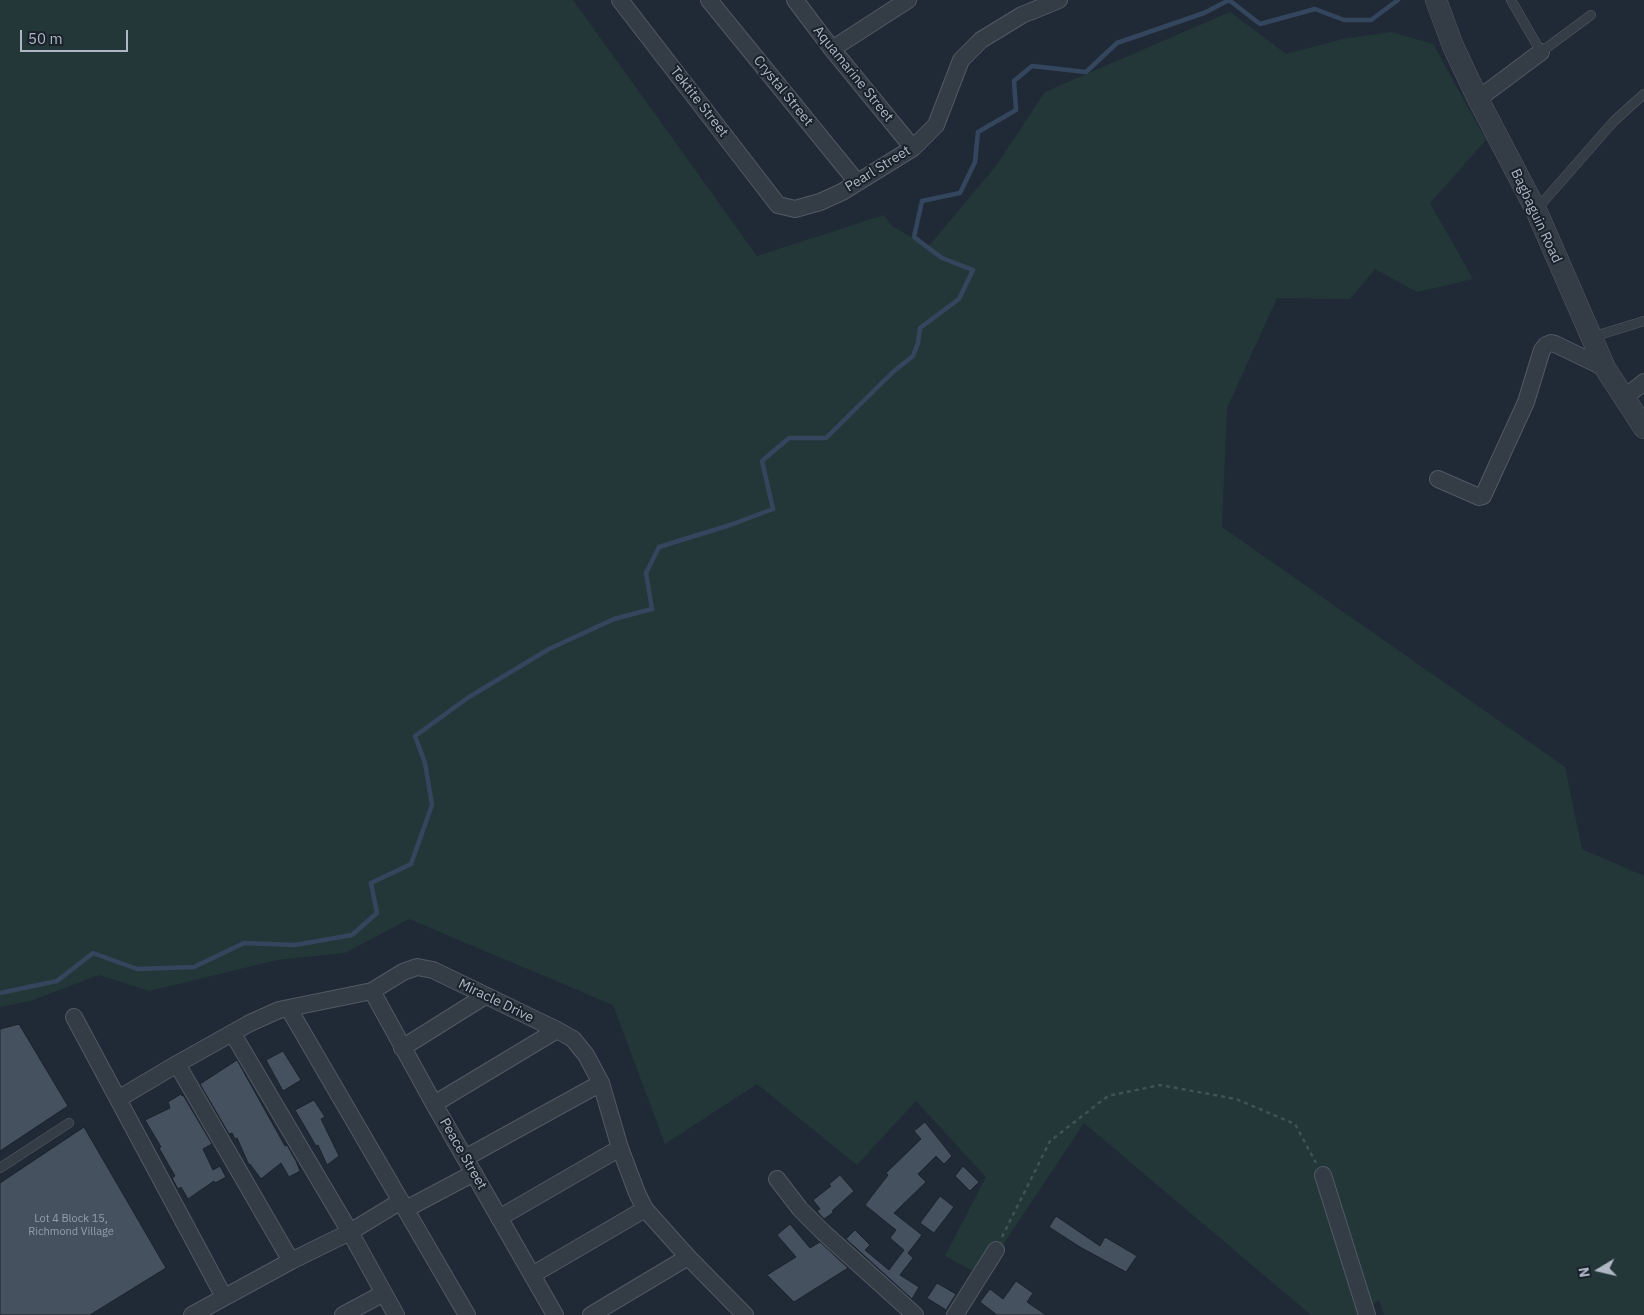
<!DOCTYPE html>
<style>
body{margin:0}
#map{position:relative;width:1644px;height:1315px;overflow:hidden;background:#202a36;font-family:"IBM Plex Sans",sans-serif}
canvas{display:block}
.north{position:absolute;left:1574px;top:1245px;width:50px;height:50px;-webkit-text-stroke:4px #19212b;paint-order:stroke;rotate:261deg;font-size:14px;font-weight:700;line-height:20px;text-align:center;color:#aeb7c3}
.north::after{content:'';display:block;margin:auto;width:18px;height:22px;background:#aeb7c3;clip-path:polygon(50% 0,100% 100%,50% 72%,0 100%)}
.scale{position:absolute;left:20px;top:30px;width:108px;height:22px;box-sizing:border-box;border:2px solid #aeb7c3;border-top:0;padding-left:6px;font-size:15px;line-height:18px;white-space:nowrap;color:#aeb7c3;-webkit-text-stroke:4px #19212b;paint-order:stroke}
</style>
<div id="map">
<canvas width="1644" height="1315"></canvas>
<div class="north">N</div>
<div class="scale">50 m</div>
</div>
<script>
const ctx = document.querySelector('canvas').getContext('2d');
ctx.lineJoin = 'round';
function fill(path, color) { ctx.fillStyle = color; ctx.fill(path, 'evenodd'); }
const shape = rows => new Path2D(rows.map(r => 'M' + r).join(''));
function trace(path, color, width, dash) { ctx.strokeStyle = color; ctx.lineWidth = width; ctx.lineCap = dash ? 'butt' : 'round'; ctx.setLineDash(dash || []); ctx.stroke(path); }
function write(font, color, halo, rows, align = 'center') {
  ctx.font = font + ' "IBM Plex Sans",sans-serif'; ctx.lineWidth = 4; ctx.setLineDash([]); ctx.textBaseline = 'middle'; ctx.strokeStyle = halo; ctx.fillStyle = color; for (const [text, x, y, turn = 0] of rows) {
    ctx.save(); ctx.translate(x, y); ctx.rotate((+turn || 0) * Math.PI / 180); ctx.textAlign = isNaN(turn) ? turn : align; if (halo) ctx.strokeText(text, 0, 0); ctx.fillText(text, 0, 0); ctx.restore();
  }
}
fill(shape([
 [0,0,573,0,757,256,884,215,892,226,928,247,996,166,1045,92,1230,12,1286,54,1343,39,1391,32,1433,44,1486,140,1430,203,1473,279,1417,292,1375,269,1350,299,1277,298,1227,408,1222,527,1565,767,1582,849,1644,876,1644,1315,1384,1315,1379,1300,1357,1315,1311,1315,1084,1123,982,1276,945,1256,986,1177,916,1101,857,1165,757,1084,665,1144,613,1005,409,919,345,953,277,960,149,991,99,975,30,1001,0,1007]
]), '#233738');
trace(shape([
 [0,993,57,981,93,953,137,969,194,967,244,943,295,945,352,935,377,913,371,883,411,864,432,805,425,763,415,736,469,697,549,649,614,619,652,609,646,573,659,547,730,525,773,509,762,461,789,438,826,438,894,371,913,356,918,343,920,328,959,299,973,270,942,258,914,237,922,201,960,193,975,162,978,132,1016,110,1014,81,1032,66,1086,72,1117,43,1204,13,1229,0,1260,24,1315,9,1344,20,1371,20,1398,0]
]), '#34465d', 4.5);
const building = shape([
 [19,1024,68,1106,0,1151,0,1029,19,1024],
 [283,1051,301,1080,283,1091,266,1060,283,1051],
 [237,1060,285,1146,287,1145,296,1161,300,1171,289,1177,281,1163,261,1179,250,1164,249,1165,237,1138,235,1139,232,1133,229,1134,200,1084,237,1060],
 [181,1094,182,1096,183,1095,212,1144,203,1149,213,1170,220,1166,226,1177,215,1183,214,1181,188,1199,181,1187,178,1189,172,1178,175,1176,159,1148,161,1147,145,1120,170,1108,168,1102,181,1094],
 [314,1100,325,1117,321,1119,339,1156,327,1165,318,1145,316,1146,295,1110,314,1100],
 [925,1122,952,1156,944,1164,936,1156,918,1174,926,1182,894,1213,922,1235,908,1253,913,1258,900,1275,919,1287,912,1299,846,1239,855,1230,870,1245,865,1250,889,1270,904,1250,890,1238,896,1230,865,1205,888,1175,886,1173,921,1139,914,1131,925,1122],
 [84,1127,166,1268,90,1315,0,1315,0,1183,84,1127],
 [963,1166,979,1182,970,1191,955,1176,963,1166],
 [840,1175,854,1191,832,1211,834,1212,824,1219,817,1211,820,1209,813,1200,831,1186,829,1184,840,1175],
 [940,1196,954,1207,934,1233,920,1223,940,1196],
 [1056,1216,1100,1246,1105,1237,1137,1256,1126,1272,1080,1247,1049,1227,1056,1216],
 [790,1224,810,1248,820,1242,848,1268,794,1302,767,1275,796,1257,777,1235,790,1224],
 [1016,1281,1033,1293,1027,1302,1046,1315,997,1315,980,1302,990,1289,1003,1299,1016,1281],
 [937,1283,956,1294,946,1310,927,1298,937,1283]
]);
fill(building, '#465160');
trace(building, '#1b232d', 1);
const service = shape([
 [1511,0,1541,52,1591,15],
 [1536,210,1614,121,1644,94],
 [1592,337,1644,321],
 [0,1168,69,1123]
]);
const minor = shape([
 [620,0,778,205,795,209,820,202,842,192,913,148,936,125,961,60,981,40,1022,15,1059,0],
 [709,0,857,182],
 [795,0,832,49,913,148],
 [832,49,908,0],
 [1478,99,1541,52],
 [1624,398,1644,382],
 [1438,479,1479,497,1483,496,1526,402,1542,350,1546,345,1551,343,1555,344,1605,368],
 [372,991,434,1104,555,1315],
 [289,1009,467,1315],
 [74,1017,224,1297],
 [233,1034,350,1232,396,1315],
 [402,1048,485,996],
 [177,1064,291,1261],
 [118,1099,177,1064,250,1023,279,1010,372,991,403,972,417,967,433,970,557,1030,573,1039,586,1055,601,1083,620,1148,637,1193,645,1209,688,1257,745,1315],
 [434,1104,557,1030],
 [465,1158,601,1083],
 [1323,1175,1367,1315],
 [777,1179,800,1209,823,1232,915,1315],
 [406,1209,474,1173],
 [499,1218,620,1148],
 [532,1275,645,1209],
 [192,1315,291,1261,350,1232,401,1201],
 [343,1315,384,1293],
 [591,1315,688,1257],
 [955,1315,996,1250]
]);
const tertiary = shape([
 [1436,0,1453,46,1478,99,1536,210,1605,368,1644,428]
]);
trace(service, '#515a64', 10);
trace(minor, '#515a64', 18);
trace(tertiary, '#515a64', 22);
trace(shape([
 [1002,1237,1050,1141,1108,1096,1160,1085,1236,1099,1295,1124,1316,1163]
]), '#405254', 2.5, [4, 4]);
trace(service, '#343c46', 9);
trace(minor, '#343c46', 16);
trace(tertiary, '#343c46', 21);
write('11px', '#949eaa', null, [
 ["Lot 4 Block 15,",71,1219],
 ["Richmond Village",71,1232]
]);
write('14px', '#aeb7c3', '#19212b', [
 ["Aquamarine Street",853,74,51],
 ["Crystal Street",783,91,51],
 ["Tektite Street",699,102,52],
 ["Pearl Street",878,169,-32],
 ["Bagbaguin Road",1536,216,65],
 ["Miracle Drive",496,1001,26],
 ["Peace Street",463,1154,60]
]);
</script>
